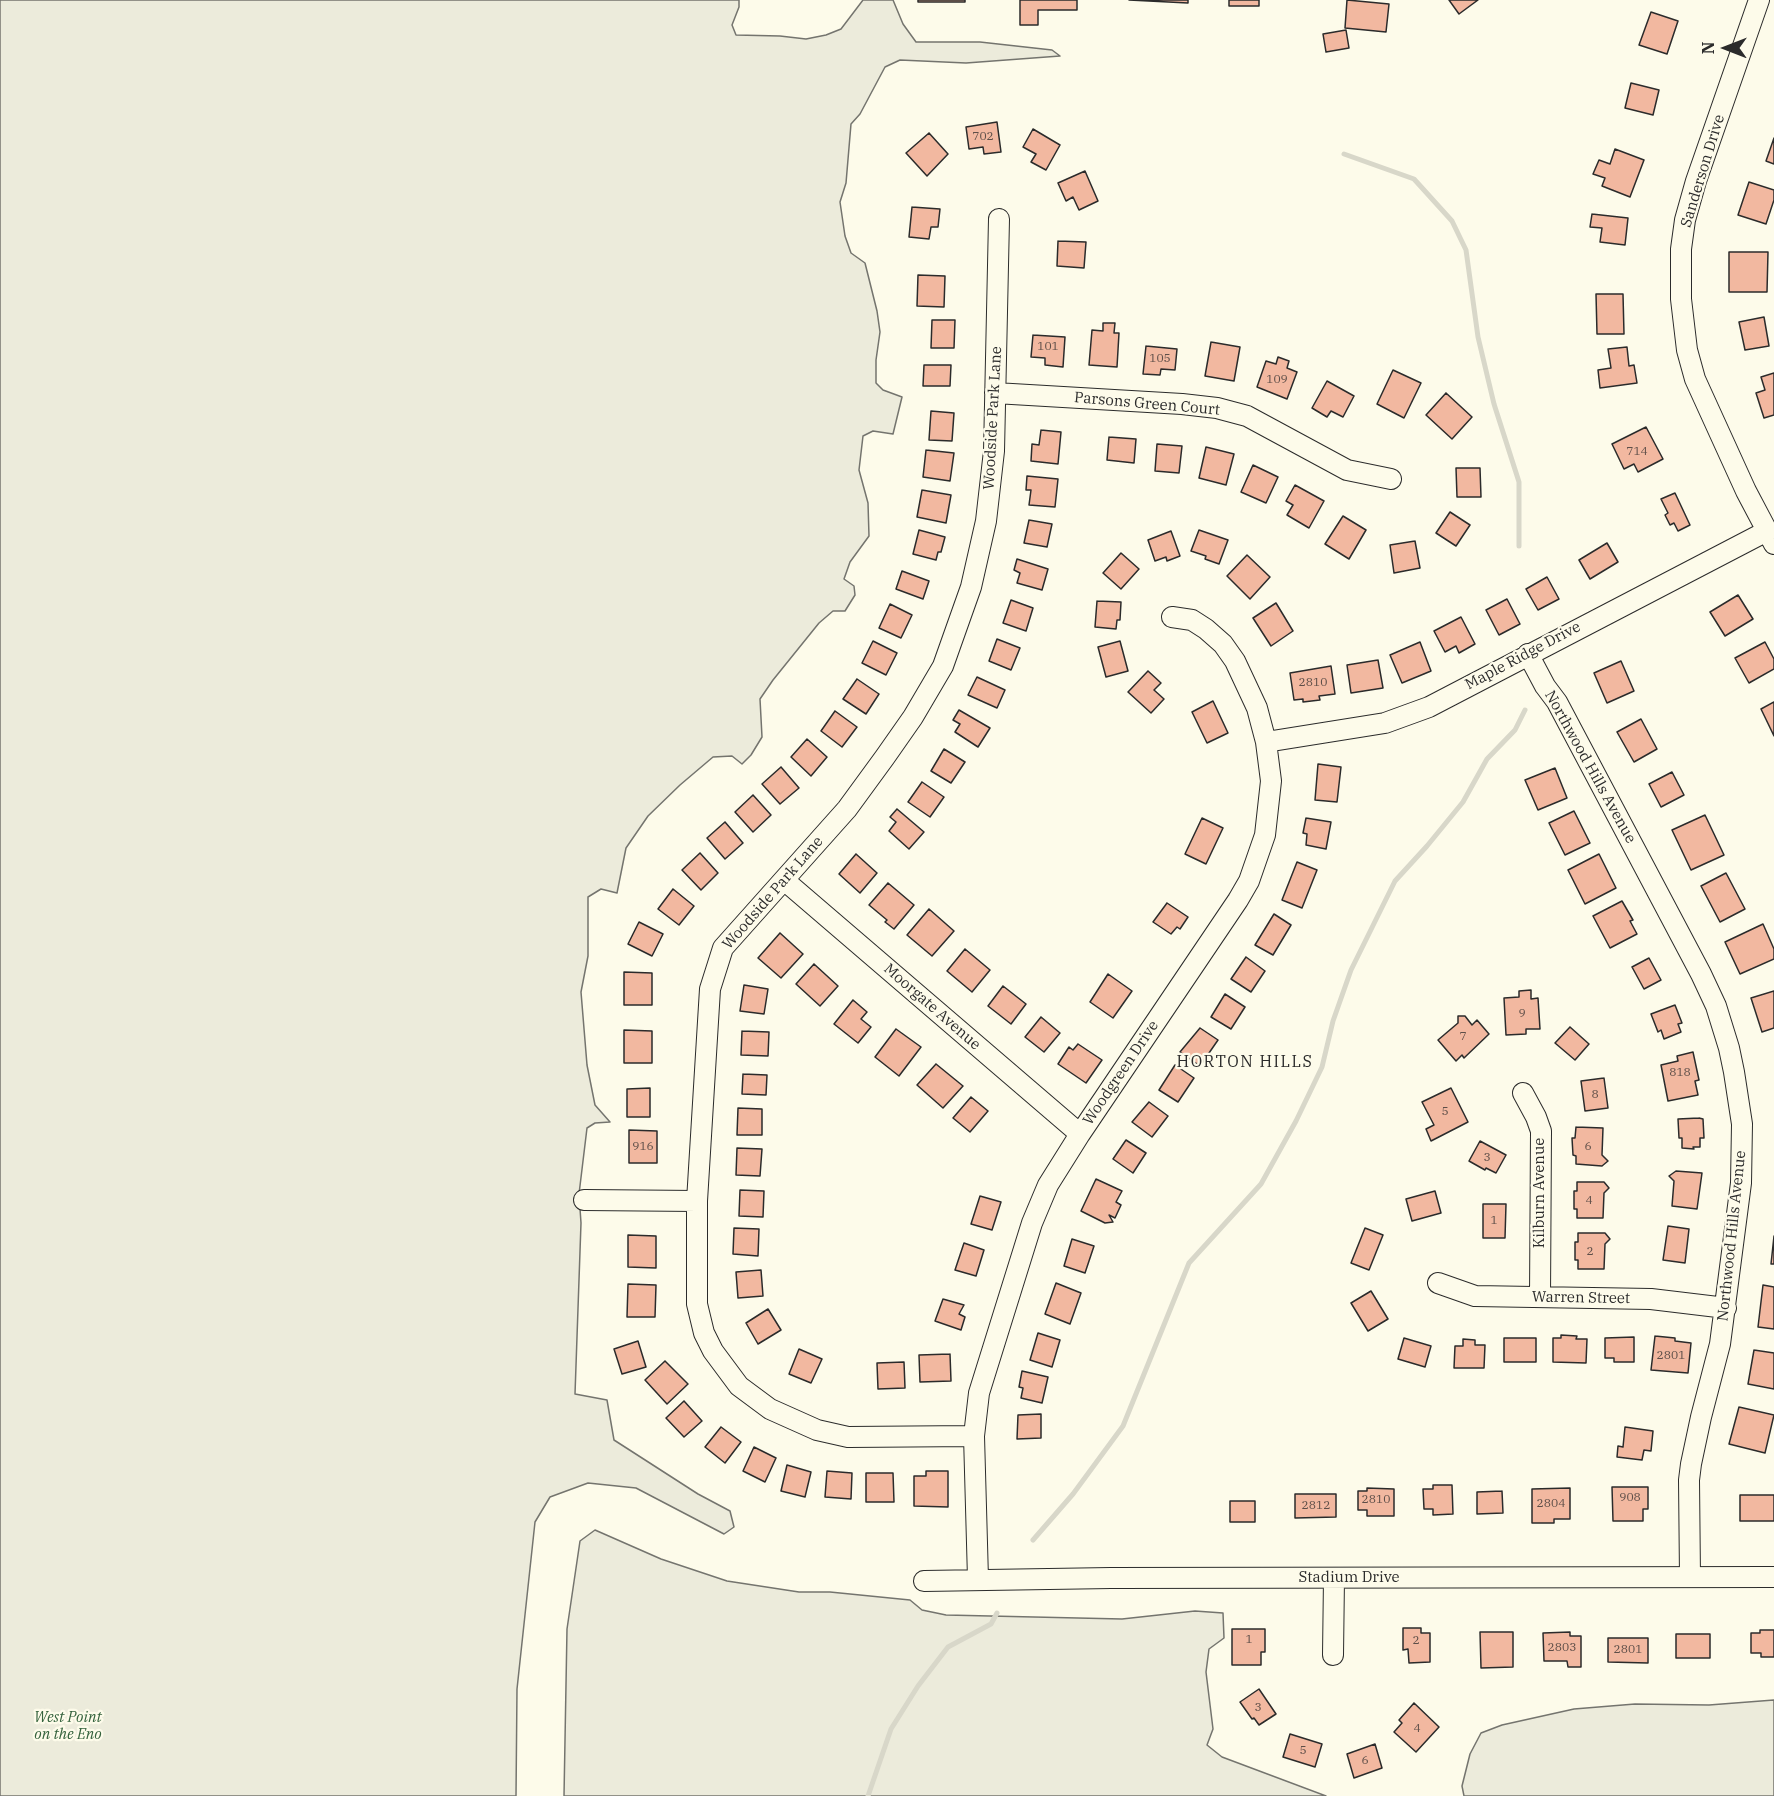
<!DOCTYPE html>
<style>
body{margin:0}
#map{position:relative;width:1774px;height:1796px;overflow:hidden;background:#fdfbea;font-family:"IBM Plex Serif",serif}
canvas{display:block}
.north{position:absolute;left:1696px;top:18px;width:60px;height:60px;-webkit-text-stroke:4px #fdfbea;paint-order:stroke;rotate:270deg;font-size:16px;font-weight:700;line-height:24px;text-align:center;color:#2b2b2b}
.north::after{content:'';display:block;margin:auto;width:21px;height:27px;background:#2b2b2b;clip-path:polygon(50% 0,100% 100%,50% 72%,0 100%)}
</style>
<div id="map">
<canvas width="1774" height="1796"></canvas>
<div class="north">N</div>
</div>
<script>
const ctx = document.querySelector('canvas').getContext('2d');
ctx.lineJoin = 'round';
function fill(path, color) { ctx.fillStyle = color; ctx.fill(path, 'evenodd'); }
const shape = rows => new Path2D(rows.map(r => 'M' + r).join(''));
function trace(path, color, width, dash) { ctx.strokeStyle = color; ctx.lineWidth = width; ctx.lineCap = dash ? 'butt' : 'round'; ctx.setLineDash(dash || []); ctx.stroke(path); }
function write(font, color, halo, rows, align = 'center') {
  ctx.font = font + ' "IBM Plex Serif",serif'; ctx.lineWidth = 4.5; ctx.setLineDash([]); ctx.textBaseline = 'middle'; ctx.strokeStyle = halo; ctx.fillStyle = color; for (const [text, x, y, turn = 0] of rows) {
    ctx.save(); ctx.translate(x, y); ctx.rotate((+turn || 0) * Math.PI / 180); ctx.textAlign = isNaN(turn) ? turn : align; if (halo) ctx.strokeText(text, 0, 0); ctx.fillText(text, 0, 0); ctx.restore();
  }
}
const green = shape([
 [0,0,739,0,739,7,732,25,736,35,780,36,806,39,826,35,841,29,863,0,893,0,903,24,916,42,980,42,1052,50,1060,56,966,63,900,60,885,67,860,114,851,124,846,183,840,202,845,236,851,253,865,263,877,311,880,332,876,360,876,383,883,390,902,397,893,434,873,431,863,436,859,470,868,503,869,536,850,562,844,579,854,586,855,595,845,611,833,611,819,623,773,680,760,699,762,737,751,755,742,764,732,756,713,757,680,785,648,816,626,848,617,893,601,889,588,897,588,956,581,992,587,1065,595,1105,610,1122,595,1123,587,1128,579,1194,581,1223,575,1394,607,1400,614,1440,698,1494,730,1511,734,1527,724,1534,636,1488,588,1483,550,1497,535,1522,517,1689,516,1796,0,1796,0,0],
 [595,1530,661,1559,727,1581,799,1592,830,1592,910,1600,922,1610,946,1615,1122,1619,1195,1611,1223,1613,1224,1638,1209,1649,1206,1672,1213,1729,1207,1745,1222,1757,1326,1796,564,1796,567,1629,580,1541,595,1530],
 [1774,1700,1774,1796,1464,1796,1462,1786,1470,1754,1481,1733,1502,1725,1574,1709,1635,1704,1709,1705,1774,1700]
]);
fill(green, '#ecebdb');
trace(green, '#74746e', 1.5);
trace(shape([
 [1344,154,1414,179,1452,221,1466,250,1478,337,1494,404,1519,482,1519,546],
 [1033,1540,1073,1494,1123,1426,1189,1263,1261,1184,1296,1121,1322,1067,1333,1021,1351,970,1395,881,1427,846,1463,802,1487,759,1515,730,1525,710],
 [868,1796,891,1729,918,1686,948,1647,991,1624,997,1613]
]), '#d8d7c9', 5);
const building = shape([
 [918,0,965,0,965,2,918,2,918,0],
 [1020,0,1077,0,1077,10,1038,10,1038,25,1020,25,1020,0],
 [1129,0,1188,0,1188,3,1129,0],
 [1229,0,1259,0,1259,6,1229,6,1229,0],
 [1347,0,1389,4,1386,32,1345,28,1347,0],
 [1449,0,1478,0,1459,14,1449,0],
 [1651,12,1678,21,1667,54,1639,45,1651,12],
 [1346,30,1349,48,1326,52,1323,34,1346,30],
 [1631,83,1659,90,1653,115,1625,108,1631,83],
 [997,122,1001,152,984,154,983,147,969,149,966,127,997,122],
 [1033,129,1060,145,1046,170,1031,162,1036,154,1023,147,1033,129],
 [929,133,948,154,927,176,906,153,929,133],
 [1774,138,1774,164,1766,161,1774,138],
 [1615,149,1644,160,1630,197,1602,186,1605,178,1593,174,1599,160,1610,164,1615,149],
 [1085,171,1098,201,1079,210,1073,197,1066,201,1058,183,1085,171],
 [1749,182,1774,190,1774,200,1766,224,1738,215,1749,182],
 [912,207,940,209,938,227,931,227,929,239,909,237,912,207],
 [1592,214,1628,218,1625,245,1600,242,1602,228,1590,227,1592,214],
 [1058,241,1086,242,1084,268,1057,266,1058,241],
 [1729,252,1768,252,1767,292,1729,292,1729,252],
 [918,275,945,276,944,307,917,306,918,275],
 [1596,294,1623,294,1624,334,1597,334,1596,294],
 [1764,317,1769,346,1745,350,1739,322,1764,317],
 [932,320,955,320,954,348,931,348,932,320],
 [1103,323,1115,323,1114,333,1119,333,1117,367,1089,365,1092,330,1103,331,1103,323],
 [1033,335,1065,337,1063,367,1045,365,1045,358,1031,357,1033,335],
 [1211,342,1240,347,1234,381,1205,376,1211,342],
 [1146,346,1177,349,1175,370,1161,369,1160,375,1143,374,1146,346],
 [1627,347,1629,366,1634,365,1637,383,1600,388,1598,370,1611,368,1608,349,1627,347],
 [1278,357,1289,361,1287,368,1297,372,1287,399,1257,387,1266,361,1276,364,1278,357],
 [924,365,951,365,950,386,923,386,924,365],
 [1393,370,1421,383,1404,418,1377,404,1393,370],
 [1774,373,1774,415,1764,418,1756,393,1765,390,1761,377,1774,373],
 [1327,381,1354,396,1343,417,1331,411,1327,417,1312,408,1327,381],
 [1446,393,1472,417,1452,439,1426,415,1446,393],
 [931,411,954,413,952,441,929,440,931,411],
 [1646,427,1663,459,1638,472,1634,464,1624,469,1612,444,1646,427],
 [1041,430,1061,432,1058,464,1031,461,1032,444,1039,445,1041,430],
 [1109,437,1136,439,1134,463,1107,460,1109,437],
 [1157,444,1182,446,1179,473,1155,471,1157,444],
 [1206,447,1234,454,1226,485,1199,478,1206,447],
 [926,450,954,453,950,481,923,477,926,450],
 [1253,465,1278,477,1266,503,1241,492,1253,465],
 [1456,468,1480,468,1481,497,1457,497,1456,468],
 [1027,476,1058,479,1055,507,1029,505,1031,490,1026,490,1027,476],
 [1295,485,1324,501,1309,528,1287,515,1293,505,1286,501,1295,485],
 [922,490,951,495,946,523,917,517,922,490],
 [1675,493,1690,525,1678,531,1674,523,1670,525,1665,515,1668,513,1661,499,1675,493],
 [1450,512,1470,525,1456,546,1436,533,1450,512],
 [1343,516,1366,530,1349,559,1325,544,1343,516],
 [1029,520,1052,524,1047,547,1024,543,1029,520],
 [919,530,945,537,941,552,938,552,936,560,913,554,919,530],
 [1199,530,1228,540,1219,564,1205,559,1206,556,1191,551,1199,530],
 [1171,531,1180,556,1167,561,1166,557,1155,561,1148,540,1171,531],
 [1415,541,1420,568,1394,573,1390,545,1415,541],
 [1607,543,1618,562,1590,579,1579,560,1607,543],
 [1121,553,1139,569,1121,589,1103,573,1121,553],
 [1247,555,1270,577,1250,599,1227,576,1247,555],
 [1017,559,1048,569,1042,590,1017,583,1020,573,1014,570,1017,559],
 [902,571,929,581,923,599,896,589,902,571],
 [1547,577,1559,599,1538,610,1526,589,1547,577],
 [1738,595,1753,619,1725,636,1710,612,1738,595],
 [1507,599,1520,624,1499,635,1486,610,1507,599],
 [1011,600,1033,608,1026,631,1003,623,1011,600],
 [1097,601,1121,602,1120,620,1117,620,1116,629,1095,627,1097,601],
 [1276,603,1293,631,1271,646,1253,618,1276,603],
 [890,604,912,615,901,638,879,628,890,604],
 [1461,617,1475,644,1459,653,1456,646,1445,652,1434,631,1461,617],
 [997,639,1020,648,1011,670,989,661,997,639],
 [873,641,897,653,886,675,862,663,873,641],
 [1120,641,1128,671,1106,677,1098,647,1120,641],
 [1420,642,1431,671,1402,683,1390,655,1420,642],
 [1765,642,1774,659,1774,669,1749,683,1735,658,1765,642],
 [1378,660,1383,688,1351,693,1347,665,1378,660],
 [1621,661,1634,691,1607,703,1594,673,1621,661],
 [1331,666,1335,694,1319,696,1320,700,1303,702,1303,699,1294,700,1290,673,1331,666],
 [1148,671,1161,683,1154,690,1164,699,1151,713,1128,692,1148,671],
 [977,677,1005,690,997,708,968,695,977,677],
 [857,679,879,694,866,714,843,699,857,679],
 [1213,701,1228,733,1207,743,1192,712,1213,701],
 [1774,702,1774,736,1761,709,1774,702],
 [959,710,990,728,978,747,955,732,960,724,953,720,959,710],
 [835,711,857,727,842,747,821,731,835,711],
 [1641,719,1657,749,1634,762,1617,732,1641,719],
 [807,739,827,757,811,776,791,757,807,739],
 [944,749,965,762,951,783,931,771,944,749],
 [1318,764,1341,767,1337,802,1315,800,1318,764],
 [781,767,799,788,780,804,762,784,781,767],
 [1555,768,1567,798,1538,810,1525,780,1555,768],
 [1672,772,1684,795,1661,807,1649,784,1672,772],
 [922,782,944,797,930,817,908,802,922,782],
 [753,795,771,815,753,832,735,812,753,795],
 [897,809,924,832,909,849,889,831,896,822,890,817,897,809],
 [1574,811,1590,843,1565,855,1549,823,1574,811],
 [1705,815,1724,855,1691,870,1672,830,1705,815],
 [1202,818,1223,828,1206,864,1185,854,1202,818],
 [1306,818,1331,822,1326,849,1306,845,1307,834,1303,833,1306,818],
 [725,822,743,843,725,859,707,838,725,822],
 [700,853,718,873,701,890,682,870,700,853],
 [856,854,877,873,860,893,839,874,856,854],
 [1599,854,1616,888,1585,904,1568,870,1599,854],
 [1297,862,1317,870,1302,908,1282,900,1297,862],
 [1726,873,1745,909,1720,922,1701,886,1726,873],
 [888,883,914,905,894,929,885,922,887,920,869,905,888,883],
 [673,889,694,906,679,925,658,909,673,889],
 [1622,901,1633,920,1630,921,1637,934,1610,948,1593,916,1622,901],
 [1167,903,1188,917,1180,929,1177,927,1171,934,1153,922,1167,903],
 [929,909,954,931,932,956,907,935,929,909],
 [1274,914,1291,925,1273,955,1255,945,1274,914],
 [639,922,663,934,652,956,628,944,639,922],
 [1763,924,1774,949,1774,959,1740,974,1725,942,1763,924],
 [780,933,803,954,781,978,758,958,780,933],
 [965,949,990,970,972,992,947,971,965,949],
 [1246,957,1265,971,1251,992,1231,979,1246,957],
 [1649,958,1661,980,1644,989,1632,967,1649,958],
 [814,964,838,986,820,1006,796,984,814,964],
 [624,972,652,973,652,1005,624,1005,624,972],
 [1108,974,1132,991,1113,1018,1090,1002,1108,974],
 [744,985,768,989,764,1014,740,1011,744,985],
 [1003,986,1026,1004,1011,1024,988,1006,1003,986],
 [1531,990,1531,999,1538,998,1540,1029,1526,1029,1526,1034,1506,1035,1504,998,1519,997,1519,991,1531,990],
 [1774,991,1774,1028,1762,1032,1751,998,1774,991],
 [1225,994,1245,1007,1231,1029,1211,1017,1225,994],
 [853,1000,867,1012,861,1019,871,1027,858,1043,834,1024,853,1000],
 [1675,1005,1682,1023,1678,1024,1681,1032,1664,1039,1661,1030,1658,1032,1651,1014,1675,1005],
 [1458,1016,1465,1016,1472,1025,1477,1020,1489,1034,1464,1058,1462,1055,1456,1061,1438,1040,1458,1023,1458,1016],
 [1041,1017,1060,1033,1044,1052,1025,1037,1041,1017],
 [1570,1027,1589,1044,1575,1060,1555,1043,1570,1027],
 [1200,1028,1218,1040,1200,1066,1180,1052,1200,1028],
 [896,1029,921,1047,899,1076,875,1057,896,1029],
 [624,1030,652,1031,652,1063,624,1063,624,1030],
 [742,1031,769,1032,768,1056,741,1055,742,1031],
 [1078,1044,1102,1060,1086,1083,1058,1064,1069,1047,1073,1050,1078,1044],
 [1693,1052,1699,1080,1695,1081,1698,1095,1668,1101,1661,1065,1678,1061,1677,1056,1693,1052],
 [936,1064,963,1086,943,1108,917,1085,936,1064],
 [1175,1065,1194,1078,1178,1102,1159,1090,1175,1065],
 [743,1074,767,1075,766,1095,742,1094,743,1074],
 [1604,1078,1608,1108,1585,1111,1581,1081,1604,1078],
 [650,1088,650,1117,627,1117,627,1089,650,1088],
 [1451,1088,1468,1122,1431,1141,1426,1129,1434,1125,1422,1102,1451,1088],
 [971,1097,988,1111,970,1132,953,1118,971,1097],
 [1149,1102,1168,1116,1152,1137,1132,1122,1149,1102],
 [738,1108,762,1109,762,1135,737,1135,738,1108],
 [1699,1118,1703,1119,1704,1138,1700,1138,1700,1147,1693,1147,1694,1149,1682,1148,1682,1138,1679,1138,1678,1119,1699,1118],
 [1576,1127,1603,1128,1602,1155,1608,1161,1602,1166,1576,1164,1576,1156,1573,1155,1572,1138,1575,1138,1576,1127],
 [629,1130,657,1131,657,1163,629,1163,629,1130],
 [1126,1140,1146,1153,1133,1173,1113,1159,1126,1140],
 [1480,1141,1506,1155,1496,1173,1486,1168,1485,1170,1469,1161,1480,1141],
 [737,1148,762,1149,760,1176,736,1175,737,1148],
 [1676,1171,1702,1173,1697,1209,1672,1206,1674,1181,1669,1176,1676,1171],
 [1096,1179,1122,1191,1116,1202,1121,1205,1115,1218,1109,1215,1113,1222,1105,1223,1081,1211,1096,1179],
 [1577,1182,1604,1182,1609,1188,1604,1193,1603,1218,1577,1218,1577,1209,1574,1209,1574,1191,1577,1191,1577,1182],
 [740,1190,764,1191,763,1217,739,1216,740,1190],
 [1435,1191,1441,1213,1412,1221,1406,1199,1435,1191],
 [980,1196,1001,1202,992,1230,971,1224,980,1196],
 [1483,1204,1506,1204,1505,1238,1483,1238,1483,1204],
 [1668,1226,1689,1229,1685,1263,1663,1260,1668,1226],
 [734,1228,759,1229,758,1256,733,1254,734,1228],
 [1365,1228,1383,1235,1369,1270,1351,1263,1365,1228],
 [1578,1233,1605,1233,1610,1239,1605,1244,1604,1269,1578,1269,1578,1260,1575,1260,1575,1242,1578,1242,1578,1233],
 [628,1235,656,1236,656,1268,628,1267,628,1235],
 [1774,1236,1774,1264,1771,1264,1774,1236],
 [1072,1239,1094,1246,1085,1273,1064,1266,1072,1239],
 [964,1243,984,1250,976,1276,955,1270,964,1243],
 [761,1270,763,1296,738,1298,736,1272,761,1270],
 [1056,1283,1081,1293,1070,1324,1045,1314,1056,1283],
 [628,1284,656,1285,655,1317,627,1317,628,1284],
 [1763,1285,1774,1287,1774,1329,1758,1327,1763,1285],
 [1371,1291,1388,1319,1368,1331,1351,1303,1371,1291],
 [943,1299,964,1305,959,1314,965,1317,961,1330,935,1321,943,1299],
 [768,1309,781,1330,758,1344,746,1323,768,1309],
 [1038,1333,1060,1340,1052,1367,1030,1360,1038,1333],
 [1561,1335,1577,1336,1576,1339,1587,1339,1586,1363,1553,1362,1553,1338,1561,1338,1561,1335],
 [1655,1336,1675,1338,1675,1341,1691,1343,1688,1373,1651,1370,1655,1336],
 [1634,1337,1634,1362,1614,1362,1614,1358,1605,1358,1605,1338,1634,1337],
 [1404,1338,1431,1346,1425,1367,1398,1359,1404,1338],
 [1504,1338,1536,1338,1536,1362,1504,1362,1504,1338],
 [1463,1339,1475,1340,1475,1345,1485,1345,1484,1368,1454,1368,1455,1346,1463,1346,1463,1339],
 [638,1341,646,1367,622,1374,614,1349,638,1341],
 [799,1349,822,1359,811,1383,789,1374,799,1349],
 [1754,1350,1774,1353,1774,1389,1748,1384,1754,1350],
 [950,1354,951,1381,920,1382,919,1355,950,1354],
 [665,1361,688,1384,667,1404,645,1380,665,1361],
 [904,1362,905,1388,878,1389,877,1363,904,1362],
 [1022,1371,1048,1377,1042,1403,1021,1398,1023,1388,1019,1387,1022,1371],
 [684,1401,702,1421,684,1437,666,1418,684,1401],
 [1739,1407,1774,1415,1765,1453,1729,1444,1739,1407],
 [1041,1414,1041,1438,1017,1439,1018,1415,1041,1414],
 [721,1427,741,1442,725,1463,705,1447,721,1427],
 [1625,1427,1653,1431,1651,1451,1644,1450,1642,1460,1617,1457,1618,1446,1623,1447,1625,1427],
 [754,1447,776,1458,765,1482,743,1471,754,1447],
 [787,1465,811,1472,805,1497,781,1491,787,1465],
 [827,1471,852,1473,851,1499,825,1497,827,1471],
 [926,1471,948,1471,948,1507,914,1506,914,1476,926,1476,926,1471],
 [866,1473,893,1473,894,1502,866,1502,866,1473],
 [1433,1485,1452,1485,1453,1514,1433,1515,1433,1509,1424,1509,1423,1489,1433,1489,1433,1485],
 [1612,1487,1648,1487,1648,1509,1643,1509,1643,1521,1613,1521,1612,1487],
 [1367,1488,1394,1489,1394,1516,1367,1516,1367,1510,1358,1510,1358,1491,1367,1491,1367,1488],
 [1570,1488,1570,1519,1554,1519,1554,1523,1532,1523,1532,1489,1570,1488],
 [1502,1491,1503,1513,1477,1514,1477,1492,1502,1491],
 [1295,1494,1336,1494,1336,1517,1295,1518,1295,1494],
 [1740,1495,1774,1495,1774,1521,1740,1521,1740,1495],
 [1230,1501,1255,1501,1255,1522,1230,1522,1230,1501],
 [1403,1628,1421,1628,1421,1633,1430,1633,1430,1662,1409,1663,1408,1649,1403,1650,1403,1628],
 [1232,1629,1265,1629,1265,1652,1261,1652,1261,1665,1232,1665,1232,1629],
 [1760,1630,1774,1630,1774,1657,1761,1657,1761,1653,1751,1653,1751,1633,1760,1633,1760,1630],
 [1480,1632,1513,1632,1513,1667,1481,1668,1480,1632],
 [1570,1632,1570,1636,1581,1636,1581,1667,1568,1667,1567,1661,1544,1661,1543,1633,1570,1632],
 [1676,1634,1710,1634,1710,1658,1676,1658,1676,1634],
 [1608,1638,1648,1638,1648,1663,1608,1662,1608,1638],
 [1259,1689,1276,1714,1259,1725,1254,1718,1252,1719,1240,1702,1259,1689],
 [1414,1703,1439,1727,1416,1752,1394,1732,1402,1723,1399,1720,1414,1703],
 [1290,1734,1322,1744,1315,1767,1283,1757,1290,1734],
 [1375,1744,1382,1768,1354,1778,1347,1754,1375,1744]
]);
fill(building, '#f2b8a0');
trace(building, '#2b2b2b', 1.5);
const minor = shape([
 [1759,0,1696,181,1685,220,1681,249,1681,299,1687,350,1695,379,1746,491,1774,544],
 [995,393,1182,404,1217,408,1247,416,1347,470,1391,479],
 [1528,654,1545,686,1557,702,1701,974,1716,1006,1729,1048,1734,1072,1742,1124,1741,1183,1720,1344,1701,1417,1691,1464,1689,1480,1690,1577],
 [1266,742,1385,723,1429,707,1767,531],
 [784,880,1080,1134],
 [1523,1093,1536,1117,1541,1131,1540,1297],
 [584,1200,697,1201],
 [1438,1283,1475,1296,1651,1299,1726,1308],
 [974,1436,848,1437,817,1430,770,1409,739,1386,713,1351,704,1333,697,1304,697,1201,710,989,723,948,847,809,885,757,913,717,943,666,971,587,986,521,994,451,999,219],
 [978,1579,974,1436,979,1393,1032,1223,1048,1185,1080,1134,1238,900,1249,881,1265,835,1271,781,1266,742,1257,708,1235,661,1223,644,1206,629,1192,620,1172,617],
 [924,1581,1111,1578,1774,1577],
 [1333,1655,1334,1578]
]);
trace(minor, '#2b2b2b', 22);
trace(minor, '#fdfbea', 20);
write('12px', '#5d4e48', null, [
 ["702",983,137],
 ["101",1048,347],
 ["105",1160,359],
 ["109",1277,380],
 ["714",1637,452],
 ["2810",1313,683],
 ["9",1522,1014],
 ["7",1463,1037],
 ["818",1680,1073],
 ["8",1595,1095],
 ["5",1445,1112],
 ["916",643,1147],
 ["6",1588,1147],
 ["3",1487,1158],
 ["4",1589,1201],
 ["1",1494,1221],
 ["2",1590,1252],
 ["2801",1671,1356],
 ["908",1630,1498],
 ["2810",1376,1500],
 ["2804",1551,1504],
 ["2812",1316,1506],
 ["1",1249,1640],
 ["2",1416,1641],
 ["2803",1562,1648],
 ["2801",1628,1650],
 ["3",1258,1708],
 ["4",1417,1729],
 ["5",1303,1751],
 ["6",1365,1761]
]);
write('15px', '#2b2b2b', '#fdfbea', [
 ["Sanderson Drive",1703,171,-73],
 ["Parsons Green Court",1147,404,5],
 ["Woodside Park Lane",993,418,-87],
 ["Maple Ridge Drive",1523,656,-28],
 ["Northwood Hills Avenue",1590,767,61],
 ["Woodside Park Lane",773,893,-49],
 ["Moorgate Avenue",932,1007,41],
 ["Woodgreen Drive",1121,1073,-56],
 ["Kilburn Avenue",1540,1193,-90],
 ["Northwood Hills Avenue",1732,1236,-84],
 ["Warren Street",1581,1298,1],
 ["Stadium Drive",1349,1578]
]);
write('italic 15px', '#34623c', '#fdfbea', [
 ["West Point",68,1718],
 ["on the Eno",68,1735]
]);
ctx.letterSpacing = '1.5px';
write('16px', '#2b2b2b', '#fdfbea', [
 ["HORTON HILLS",1245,1062]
]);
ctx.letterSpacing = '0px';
</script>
